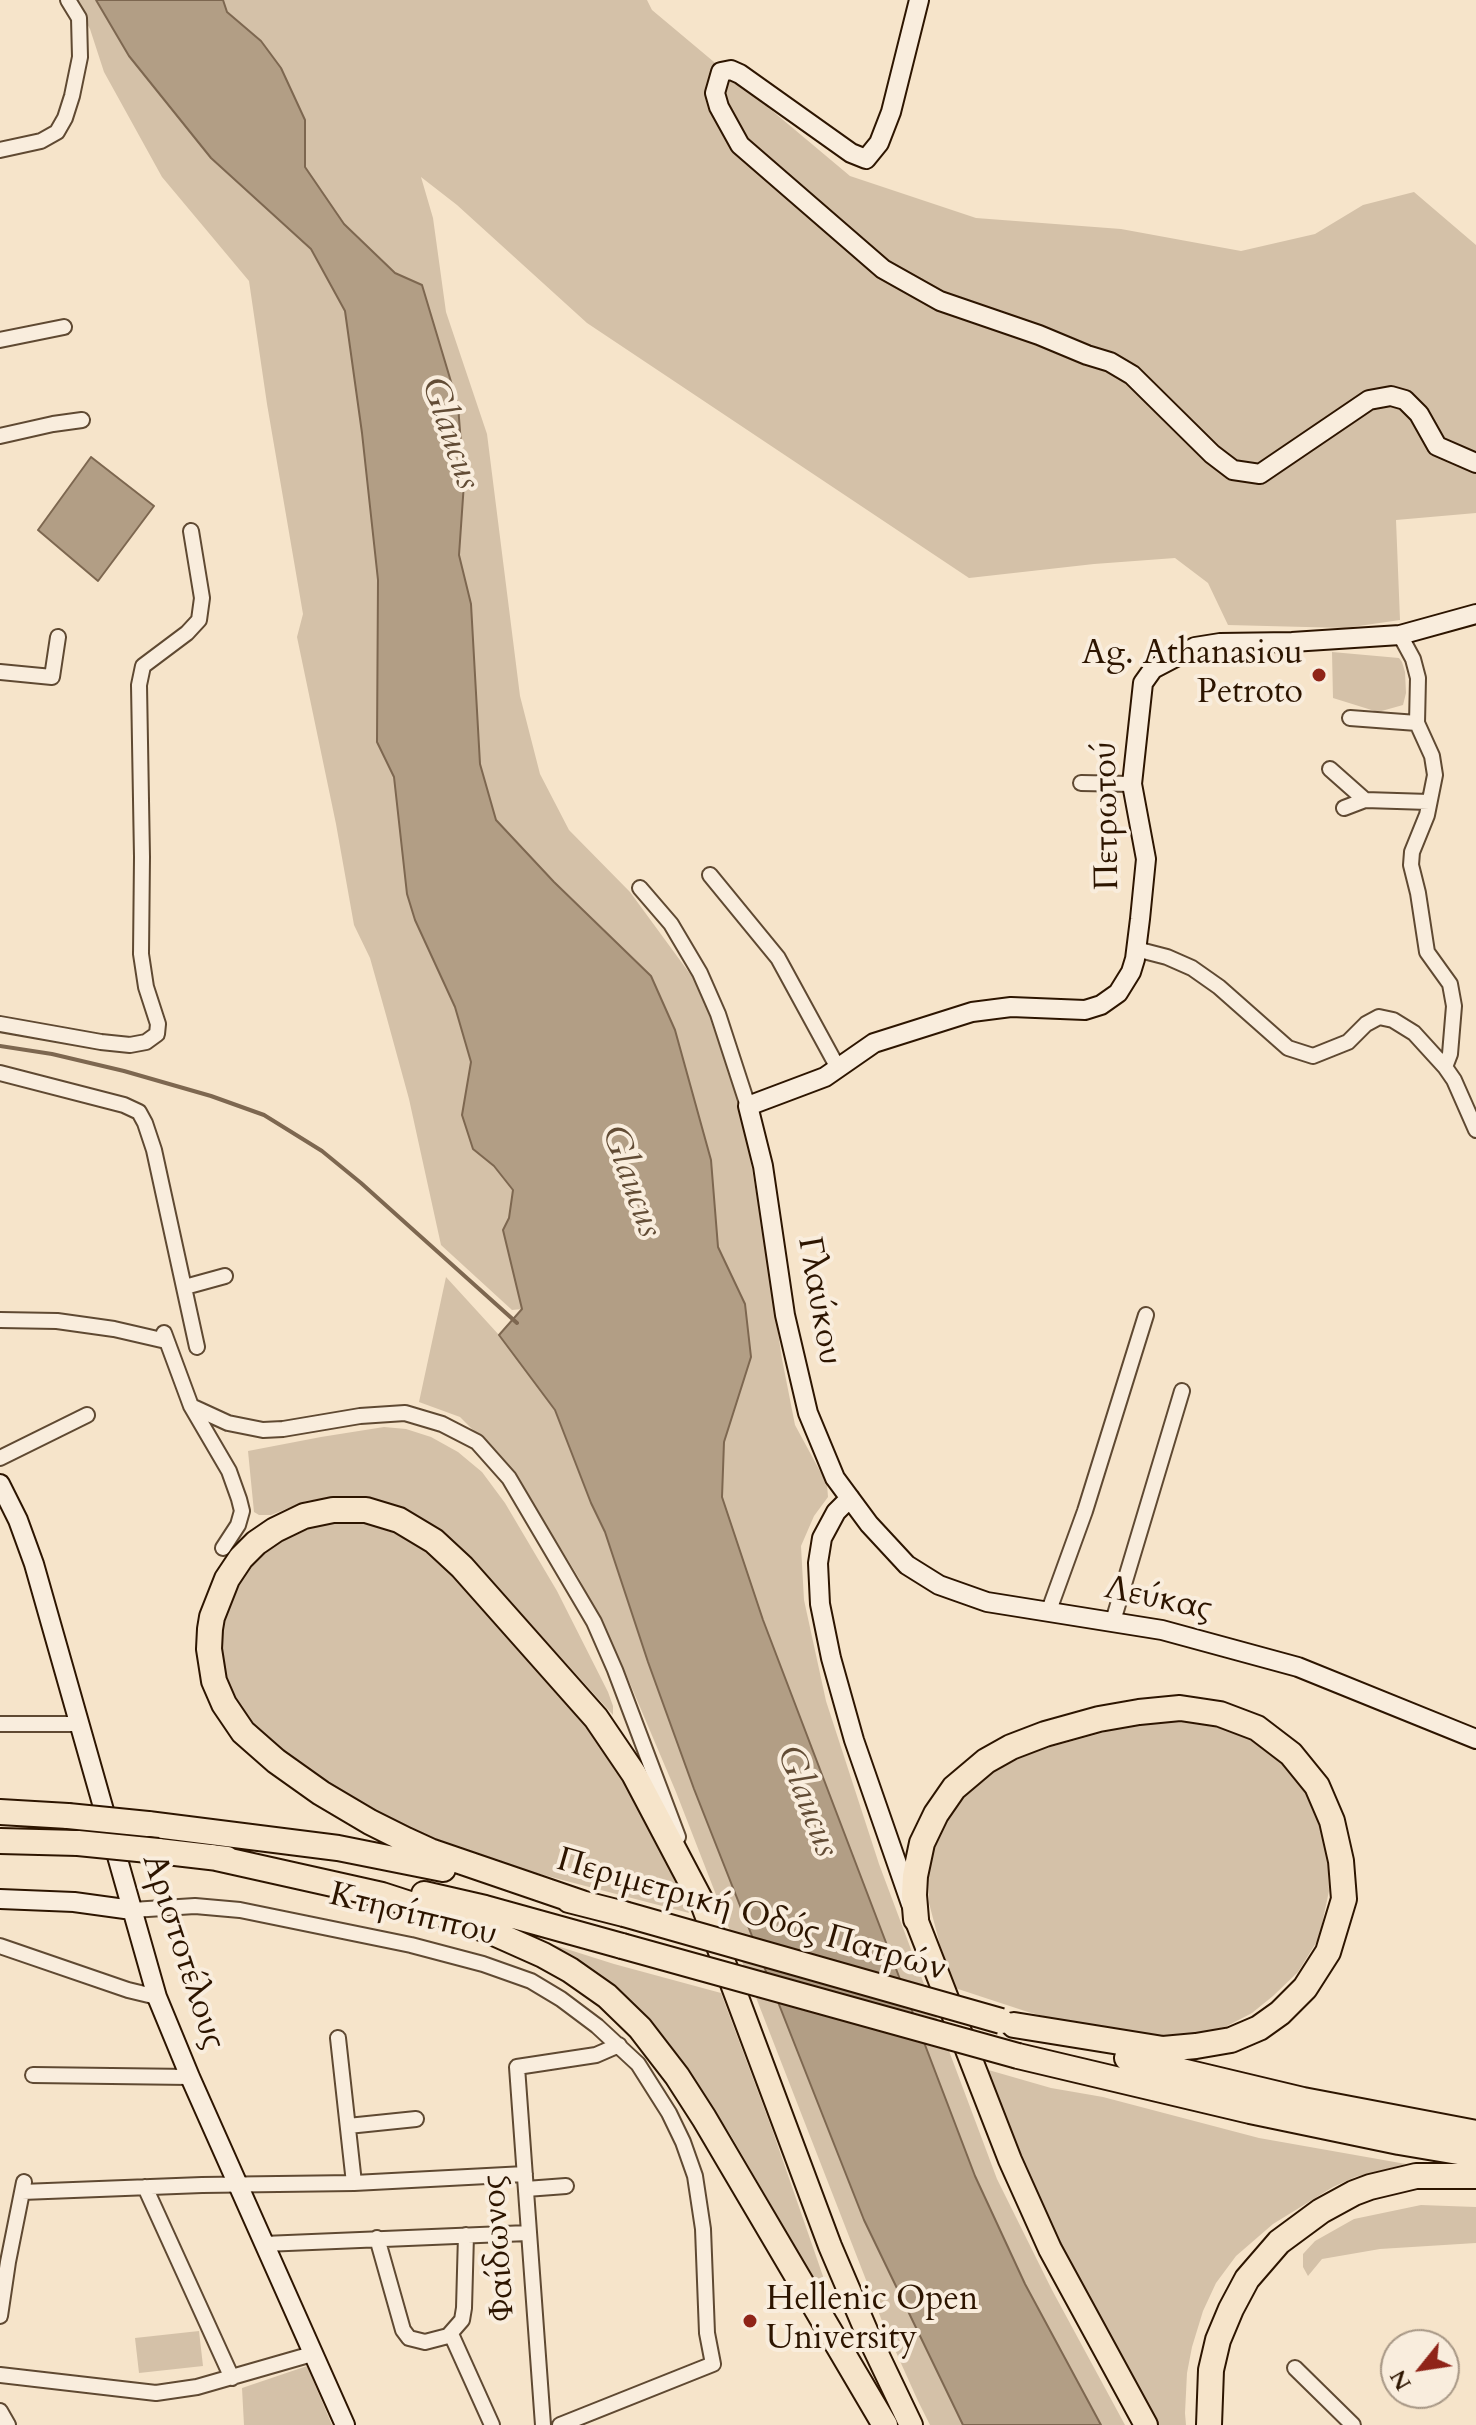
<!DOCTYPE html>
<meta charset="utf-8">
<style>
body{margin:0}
#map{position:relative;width:1476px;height:2425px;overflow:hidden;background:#f6e4ca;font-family:Cardo,serif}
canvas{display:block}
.north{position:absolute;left:1380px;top:2329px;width:80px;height:80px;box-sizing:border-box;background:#f9eddd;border:2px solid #a79785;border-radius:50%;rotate:240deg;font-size:22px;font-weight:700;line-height:32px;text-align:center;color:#2d1500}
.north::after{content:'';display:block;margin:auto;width:28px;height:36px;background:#8f2418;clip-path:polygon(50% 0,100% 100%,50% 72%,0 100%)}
</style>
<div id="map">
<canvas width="1476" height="2425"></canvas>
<div class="north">N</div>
</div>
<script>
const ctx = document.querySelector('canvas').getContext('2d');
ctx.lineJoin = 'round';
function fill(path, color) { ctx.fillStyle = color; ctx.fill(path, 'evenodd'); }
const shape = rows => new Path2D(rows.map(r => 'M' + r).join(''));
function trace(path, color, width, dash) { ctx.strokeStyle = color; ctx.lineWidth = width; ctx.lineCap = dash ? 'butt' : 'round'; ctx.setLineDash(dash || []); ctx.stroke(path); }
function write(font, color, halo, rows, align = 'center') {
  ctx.font = font + ' Cardo,serif'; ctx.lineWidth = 8; ctx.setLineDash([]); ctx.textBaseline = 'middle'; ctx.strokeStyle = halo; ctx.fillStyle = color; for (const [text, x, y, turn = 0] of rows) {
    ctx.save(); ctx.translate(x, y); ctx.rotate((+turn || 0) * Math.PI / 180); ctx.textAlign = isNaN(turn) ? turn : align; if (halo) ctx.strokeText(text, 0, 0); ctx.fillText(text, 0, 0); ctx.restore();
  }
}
fill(shape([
 [73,0,96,0,129,56,211,158,311,249,345,311,362,433,378,580,377,742,394,777,407,894,415,920,455,1007,471,1062,462,1115,473,1149,494,1166,513,1190,509,1218,503,1230,522,1309,512,1310,441,1245,409,1099,386,1015,370,958,354,925,336,824,297,637,303,614,267,404,249,281,162,177,104,72,90,29],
 [223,0,647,0,652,10,850,176,976,218,1121,229,1241,251,1315,234,1363,205,1414,192,1476,245,1476,513,1396,520,1400,620,1345,628,1228,625,1208,583,1175,558,1094,564,969,578,587,323,457,205,421,177,433,218,446,312,487,434,520,696,540,774,569,830,630,892,704,993,741,1105,765,1245,782,1359,795,1425,827,1484,828,1497,814,1516,801,1546,804,1600,826,1701,879,1864,997,2179,1052,2290,1125,2425,1101,2425,1025,2284,975,2176,763,1620,722,1497,724,1442,751,1357,745,1304,718,1247,711,1160,554,882,496,820,480,764,471,604,459,555,464,483,422,285,395,273,344,224,305,167,305,120,261,41,227,12],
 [1332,652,1399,658,1402,662,1405,672,1406,693,1403,705,1378,712,1333,698],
 [446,1277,499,1335,555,1410,591,1503,605,1532,648,1662,694,1789,864,2220,963,2425,930,2425,918,2401,882,2321,676,1792,623,1667,579,1578,512,1469,460,1417,419,1402],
 [384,1427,406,1429,431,1437,458,1452,482,1472,505,1503,557,1591,608,1692,613,1706,613,1715,480,1568,457,1545,415,1515,388,1503,365,1498,335,1497,306,1501,271,1515,259,1515,254,1512,248,1451,321,1437],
 [336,1523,364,1523,394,1533,425,1550,458,1582,529,1659,590,1729,624,1776,673,1868,689,1913,505,1865,430,1842,377,1815,284,1756,257,1731,237,1705,224,1672,221,1637,226,1608,237,1583,250,1565,266,1550,307,1528],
 [1169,1721,1212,1725,1245,1736,1281,1763,1307,1795,1320,1823,1327,1849,1329,1891,1319,1938,1298,1972,1273,1996,1252,2013,1227,2026,1201,2033,1152,2037,1074,2024,1028,2012,955,1988,940,1945,929,1903,928,1868,936,1840,945,1820,961,1799,978,1782,1005,1765,1039,1750,1124,1727],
 [535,1939,614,1964,721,1993,772,2129,825,2282,821,2285,817,2284,730,2134,677,2054,660,2033,612,1984,586,1967],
 [985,2069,1051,2088,1103,2097,1259,2138,1406,2164,1355,2177,1333,2187,1273,2224,1236,2256,1216,2283,1203,2311,1192,2347,1187,2373,1185,2413,1186,2425,1155,2425,1056,2238,1017,2153],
 [1421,2205,1476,2207,1476,2243,1380,2249,1322,2259,1308,2276,1303,2267,1303,2254,1315,2241,1354,2219],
 [199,2331,203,2366,139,2373,135,2338],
 [307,2366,332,2425,244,2425,242,2388]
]), '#d4c1a8');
const water = shape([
 [96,0,223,0,227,12,261,41,281,68,305,120,305,167,344,224,395,273,422,285,458,405,464,483,459,555,471,604,480,764,496,820,554,882,651,976,675,1030,711,1160,718,1247,745,1304,751,1357,724,1442,722,1497,763,1620,975,2176,1025,2284,1101,2425,963,2425,864,2220,694,1789,648,1662,605,1532,591,1503,555,1410,499,1335,522,1309,503,1230,509,1218,513,1190,494,1166,473,1149,462,1115,471,1062,455,1007,415,920,407,894,394,777,377,742,378,580,362,433,345,311,311,249,211,158,129,56,96,0],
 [91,457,154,506,98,581,38,530,91,457]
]);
fill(water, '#b29e85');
trace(water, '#7d6750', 2);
trace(shape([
 [0,1046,52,1054,124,1071,211,1096,264,1115,322,1151,361,1183,517,1323]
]), '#7d6750', 4);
const street = shape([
 [0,150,41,141,57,132,65,118,72,96,80,57,79,18,68,0],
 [0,340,64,327],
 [0,436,53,424,82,420],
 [1400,635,1413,659,1418,678,1417,723,1432,756,1435,775,1427,815,1412,852,1411,865,1418,893,1427,952,1450,984,1454,1006,1450,1054,1445,1067],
 [0,672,52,677,58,637],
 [1350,718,1417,723],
 [1330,769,1365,800,1429,802],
 [1081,783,1132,784],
 [1344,808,1365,800],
 [710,875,778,958,838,1068],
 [640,888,671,924,700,973,718,1014,748,1106],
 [1136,949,1167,957,1192,968,1219,987,1288,1048,1313,1056,1348,1042,1366,1024,1379,1017,1393,1020,1414,1033,1445,1067,1454,1080,1476,1130],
 [0,1024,101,1042,130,1045,146,1042,157,1034,158,1024,146,987,141,954,142,857,139,685,143,666,187,633,199,620,202,598,191,531],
 [0,1073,124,1105,139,1112,145,1123,154,1150,197,1347],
 [185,1287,225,1276],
 [0,1320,57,1321,114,1329,166,1341],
 [164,1333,191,1406,229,1471,239,1499,242,1511,238,1525,223,1548],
 [191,1406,228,1423,263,1430,283,1429,360,1416,405,1413,442,1424,477,1442,509,1478,594,1622,615,1670,678,1837],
 [0,1458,87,1415],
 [1048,1613,1085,1511,1146,1315],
 [1113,1621,1182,1391],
 [0,1724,79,1724],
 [132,1910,195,1906,240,1910,411,1945,483,1964,531,1981,561,1999,597,2026,638,2064,669,2113,683,2142,695,2176,703,2229,707,2333,713,2364,560,2425],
 [0,1946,128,1990,157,1997],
 [338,2038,354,2183],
 [33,2075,190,2077],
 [348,2126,416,2119],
 [145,2187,232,2378],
 [526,2189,566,2186],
 [22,2192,202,2185,354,2183,525,2174],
 [377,2238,403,2330,409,2338,425,2342,448,2336,462,2320,464,2308,466,2235],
 [264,2244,528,2233],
 [0,2316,8,2262,24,2182],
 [451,2334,492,2425],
 [1295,2368,1353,2425],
 [0,2375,156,2393,197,2387,312,2354],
 [0,2411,8,2425],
 [543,2425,517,2067,596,2055,619,2045]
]);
const secondary = shape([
 [919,0,891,112,879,143,866,159,851,153,740,74,731,70,721,72,715,93,719,107,740,145,883,269,940,301,1039,335,1087,355,1110,362,1132,375,1212,454,1233,470,1260,474,1369,400,1391,396,1405,400,1419,414,1437,446,1476,463],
 [1476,614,1400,635,1292,642,1220,643,1195,647,1153,669,1143,683,1132,784,1146,859,1140,919,1135,959,1131,972,1118,993,1101,1005,1085,1010,1011,1007,972,1012,874,1043,825,1077,748,1106,763,1166,785,1315,808,1413,835,1478,869,1524,907,1565,939,1585,987,1602,1162,1630,1298,1667,1476,1739],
 [0,1484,18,1520,34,1564,157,1997,190,2077,345,2425],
 [850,1498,836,1512,822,1538,818,1563,820,1604,831,1658,854,1740,911,1904],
 [0,1899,74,1902,132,1910]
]);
const primary = shape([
 [701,1901,830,2246,868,2335,911,2425],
 [916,1919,1010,2160,1050,2249,1146,2425]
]);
const highway = shape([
 [0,1812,68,1816],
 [148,1824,338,1848,443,1869],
 [0,1841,78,1843],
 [158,1851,227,1859],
 [212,1857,382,1895,456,1919,487,1930,543,1955,570,1970,607,1996,640,2028,677,2076,704,2118,885,2425],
 [424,1894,485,1908,622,1946],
 [569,1900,624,1914],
 [582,1903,430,1851,406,1840,370,1822,321,1793,276,1761,243,1732,224,1704,214,1681,209,1649,210,1629,212,1617,227,1579,241,1558,256,1543,275,1530,304,1516,333,1510,366,1510,399,1520,434,1541,462,1567,596,1718,634,1774,701,1901],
 [916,1919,914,1895,915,1876,922,1843,936,1814,954,1788,986,1761,1011,1747,1045,1734,1099,1719,1139,1712,1180,1708,1220,1714,1257,1728,1291,1754,1317,1786,1332,1821,1341,1861,1344,1899,1328,1952,1305,1988,1280,2013,1259,2028,1231,2040,1196,2046,1163,2049,1014,2025],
 [1018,2056,1250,2111,1399,2142,1476,2155],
 [1127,2058,1303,2100,1476,2133],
 [1209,2425,1211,2370,1218,2340,1231,2309,1247,2279,1279,2242,1321,2211,1354,2193,1370,2187,1416,2176,1476,2176]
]);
trace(street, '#5f4932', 18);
trace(secondary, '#2d1500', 22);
trace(primary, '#2d1500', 26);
trace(highway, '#2d1500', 28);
trace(street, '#f9eddd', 14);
trace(secondary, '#f9eddd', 18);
trace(primary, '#f6e4ca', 22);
trace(highway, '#f6e4ca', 24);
const highwayBridge = shape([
 [68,1816,148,1824],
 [78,1843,158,1851],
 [624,1914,1001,2021],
 [622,1946,1018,2056]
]);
trace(highwayBridge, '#2d1500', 28, []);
trace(highwayBridge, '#f6e4ca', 24);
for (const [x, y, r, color] of [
 [1319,675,8,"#8f2418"],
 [750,2321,8,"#8f2418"]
]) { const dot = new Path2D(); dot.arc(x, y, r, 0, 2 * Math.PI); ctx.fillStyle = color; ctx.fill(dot); trace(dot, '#f9eddd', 3); }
write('34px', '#2d1500', '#f9eddd', [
 ["Ag. Athanasiou",1303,655],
 ["Petroto",1303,694],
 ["Hellenic Open",766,2301,"left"],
 ["University",766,2340,"left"]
], 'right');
write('34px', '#2d1500', '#f9eddd', [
 ["Πετρωτού",1108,816,-91],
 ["Γλαύκου",818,1301,80],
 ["Λεύκας",1158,1600,12],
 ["Κτησίππου",413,1916,14],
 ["Περιμετρική Οδός Πατρών",751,1916,16],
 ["Αριστοτέλους",182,1952,72],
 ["Φαίδωνος",500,2248,-94]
]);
write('italic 36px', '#624c35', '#f9eddd', [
 ["Glaucus",449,434,71],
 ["Glaucus",630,1182,70],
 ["Glaucus",806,1802,69]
]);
</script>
